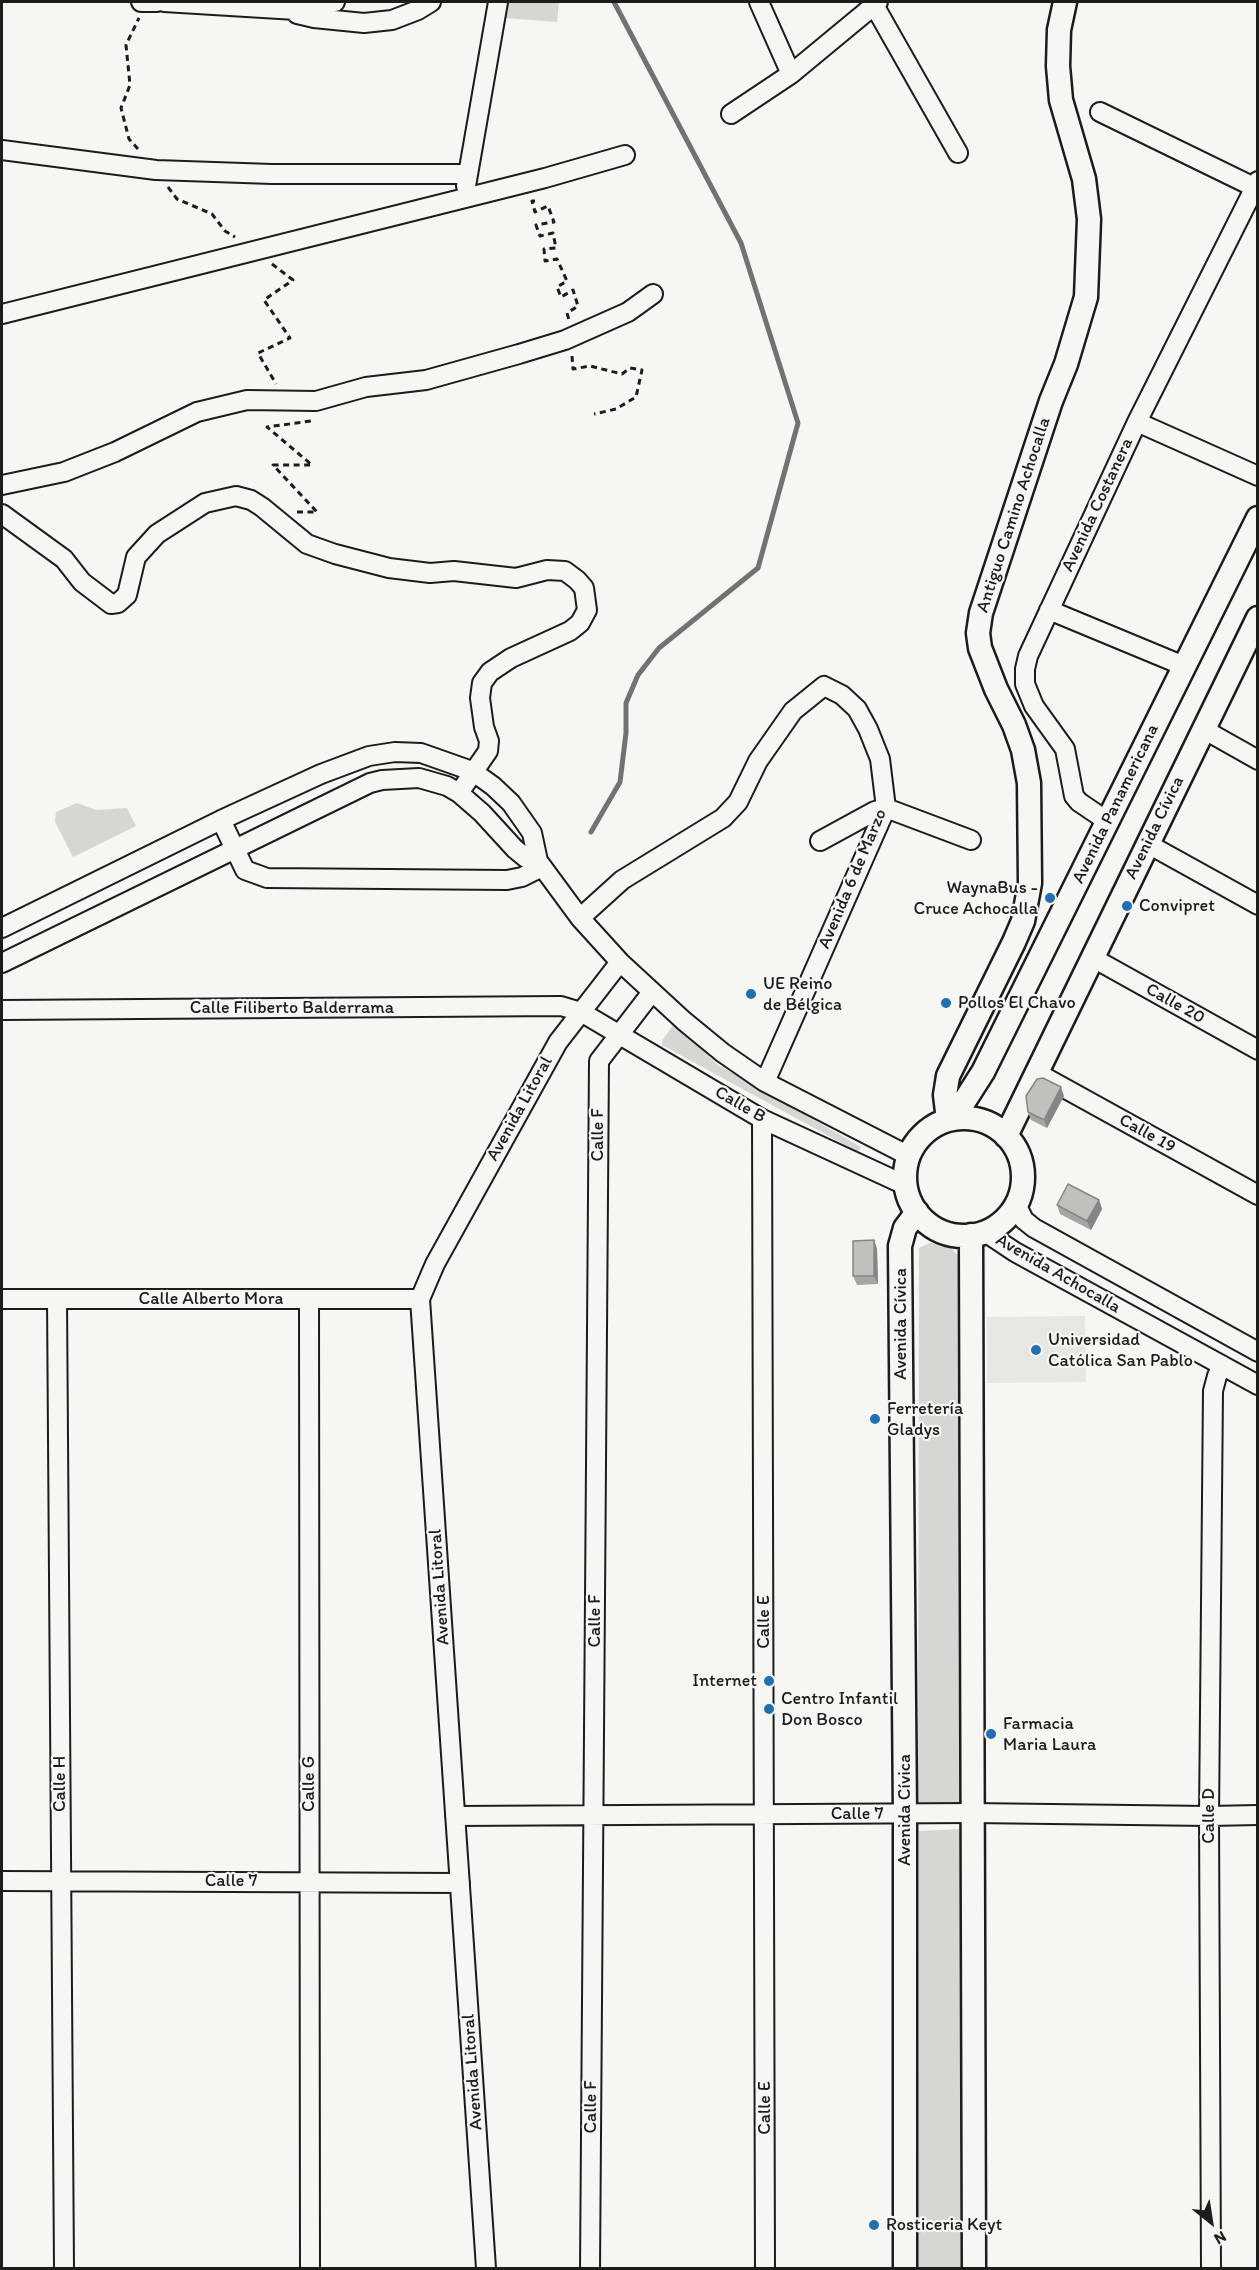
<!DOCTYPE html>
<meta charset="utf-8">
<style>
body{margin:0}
#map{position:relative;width:1259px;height:2270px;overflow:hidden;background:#f6f6f2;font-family:Itim,sans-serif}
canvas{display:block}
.frame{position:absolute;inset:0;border:3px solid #1c1c1c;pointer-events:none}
.north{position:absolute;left:1181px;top:2192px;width:60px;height:60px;-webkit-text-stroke:4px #f6f6f2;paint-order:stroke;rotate:150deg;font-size:16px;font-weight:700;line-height:24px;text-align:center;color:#1c1c1c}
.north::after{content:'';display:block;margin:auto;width:21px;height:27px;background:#1c1c1c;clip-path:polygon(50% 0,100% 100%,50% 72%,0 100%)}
</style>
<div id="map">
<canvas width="1259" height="2270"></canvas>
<div class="frame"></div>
<div class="north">N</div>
</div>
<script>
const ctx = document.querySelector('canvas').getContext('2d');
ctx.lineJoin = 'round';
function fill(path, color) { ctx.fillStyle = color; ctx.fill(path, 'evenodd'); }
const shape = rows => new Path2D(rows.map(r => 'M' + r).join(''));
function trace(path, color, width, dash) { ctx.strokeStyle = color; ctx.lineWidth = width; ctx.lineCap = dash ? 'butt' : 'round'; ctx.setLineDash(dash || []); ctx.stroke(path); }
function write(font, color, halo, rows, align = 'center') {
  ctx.font = font + ' Itim,sans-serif'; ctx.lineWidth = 4.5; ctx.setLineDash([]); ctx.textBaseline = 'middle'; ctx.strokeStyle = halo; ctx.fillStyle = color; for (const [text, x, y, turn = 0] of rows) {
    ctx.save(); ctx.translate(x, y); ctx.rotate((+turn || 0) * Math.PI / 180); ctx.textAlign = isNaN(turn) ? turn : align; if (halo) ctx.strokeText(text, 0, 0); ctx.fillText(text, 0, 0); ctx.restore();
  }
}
fill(shape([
 [1085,1316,1086,1382,987,1383,987,1317]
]), '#e6e6e2');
fill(shape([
 [506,2,559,2,557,22,505,18],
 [77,803,96,810,127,808,136,826,73,857,55,822,56,812],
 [676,1024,718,1065,861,1147,858,1152,662,1045,662,1041,673,1025],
 [930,1243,951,1247,961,1260,961,1803,918,1805,919,1248],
 [961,1829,961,2268,918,2268,919,1831]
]), '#d6d6d2');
trace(shape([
 [591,832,620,782,626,733,626,703,638,675,659,648,758,568,798,423,741,243,614,2]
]), '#727271', 5);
const minor = shape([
 [141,2,157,2],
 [164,2,296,10,335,2],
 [759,2,791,74],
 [874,5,958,153],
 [297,14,314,18,364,23,392,20,418,10,431,2],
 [1100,112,1258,189],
 [731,114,791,74,878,2],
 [2,150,156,170,272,174,468,174],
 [466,186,498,2],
 [2,314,545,178,625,155],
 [1137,422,1258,476],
 [2,485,64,472,115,452,197,412,247,400,316,401,366,387,426,380,519,354,565,340,628,312,653,294],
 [2,514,64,559,82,582,111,604,118,603,127,595,136,557,157,534,205,503,236,496,251,500,262,507,307,544,335,554,389,568,430,573,454,571,516,578,547,570,565,571,577,580,584,588,587,610,580,623,570,631,511,658,490,672,482,683,480,698,484,727,489,741,488,751,459,793],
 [1049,610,1184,666],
 [1203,729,1258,760],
 [221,820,245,870,267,878,507,880,522,877,542,867],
 [1107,821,1079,802,1074,796,1065,749,1034,706,1025,684,1025,669,1028,656,1137,422,1258,181],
 [820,841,875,811,886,808,971,840],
 [1148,844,1258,905],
 [580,918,622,880,723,818,738,802,758,761,793,711,824,686,842,695,857,709,868,729,880,759,886,808,765,1082],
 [2,928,221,820,321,774,369,756,395,752,421,753,472,771,493,786,511,803,532,833,538,861,580,918,620,962,684,1021,723,1053,765,1082,909,1156],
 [1093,958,1258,1050],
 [2,963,370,783,382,780,419,778,447,786,459,793,482,813,515,849,526,858,538,861],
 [2,1010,561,1006,581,1012,762,1119,905,1185],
 [1037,1073,1258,1195],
 [762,1119,765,2268],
 [1016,1204,1024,1220,1034,1228,1258,1352],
 [985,1232,1015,1252,1258,1385],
 [2,1299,420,1299],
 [57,1299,64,2268],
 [309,1300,310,2268],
 [455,1816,972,1813,1209,1816,1258,1815],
 [2,1881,460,1883],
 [486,2268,420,1299,435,1264,558,1042,620,962],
 [590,2268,599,1061,652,992],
 [1211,2268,1209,1816,1213,1391,1217,1376,1222,1365]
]);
const major = shape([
 '905 1177a59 59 0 1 1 118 0a59 59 0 1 1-118 0Z',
 [953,1119,983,1072,1258,518],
 [948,1120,945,1095,948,1076,1014,942,1023,921,1030,883,1029,783,1023,750,1014,725,996,689,980,648,978,633,981,613,1051,401,1066,364,1086,297,1089,219,1084,179,1061,100,1058,66,1059,30,1065,2],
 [1006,1136,1258,618],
 [971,1235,974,2268],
 [905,2268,905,1814,900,1246,905,1228,917,1212]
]);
trace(minor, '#1c1c1c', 22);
trace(major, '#1c1c1c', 27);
trace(shape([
 [138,149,129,139,121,108,130,85,126,45,139,18],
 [168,187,177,199,212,214,225,231,235,237],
 [535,201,532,201,535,212,548,206,554,222,536,225,540,236,553,233,556,248,544,249,545,261,557,259,567,281,557,287,561,297,573,290,578,306,567,313,569,320],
 [272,264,293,280,264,300,290,338,258,353,276,384],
 [572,356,573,369,590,366,622,374,630,368,642,370,636,397,616,409,594,414],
 [297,512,317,512,273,465,312,465,267,427,311,421]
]), '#1c1c1c', 3, [6, 4.5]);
trace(minor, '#f6f6f2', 18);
trace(major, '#f6f6f2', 22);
fill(shape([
 [1064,1096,1047,1128,1031,1120,1028,1112],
 [1099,1200,1102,1209,1091,1230,1060,1214,1057,1205],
 [874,1240,877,1249,878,1284,857,1285,853,1276]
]), '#a5a5a3');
fill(shape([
 [1061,1087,1064,1096,1047,1128,1044,1120],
 [1099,1200,1102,1209,1091,1230,1087,1221],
 [874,1240,877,1249,878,1284,874,1276]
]), '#868684');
const building = shape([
 [1043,1078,1061,1087,1044,1120,1028,1112,1026,1096,1037,1079,1043,1078],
 [1068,1184,1099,1200,1087,1221,1057,1205,1068,1184],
 [874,1240,874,1276,853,1276,853,1241,874,1240]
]);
fill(building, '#c0c0bd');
trace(building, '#868684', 1.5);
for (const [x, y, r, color] of [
 [1050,898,6,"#1f6fb2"],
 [1127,906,6,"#1f6fb2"],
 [751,994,6,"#1f6fb2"],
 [946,1003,6,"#1f6fb2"],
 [1036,1350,6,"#1f6fb2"],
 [875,1419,6,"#1f6fb2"],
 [769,1681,6,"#1f6fb2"],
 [769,1709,6,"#1f6fb2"],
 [991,1734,6,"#1f6fb2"],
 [874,2225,6,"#1f6fb2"]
]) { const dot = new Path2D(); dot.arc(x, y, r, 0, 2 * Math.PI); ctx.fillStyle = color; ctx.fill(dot); trace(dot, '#f6f6f2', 2); }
write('18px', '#1c1c1c', '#f6f6f2', [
 ["Avenida Costanera",1098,505,-65],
 ["Antiguo Camino Achocalla",1014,515,-72],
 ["Avenida Panamericana",1116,804,-64],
 ["Avenida Cívica",1155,828,-64],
 ["Avenida 6 de Marzo",853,879,-67],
 ["Calle 20",1175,1004,29],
 ["Calle Filiberto Balderrama",292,1008],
 ["Calle B",740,1105,30],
 ["Avenida Litoral",520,1109,-61],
 ["Calle 19",1147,1134,29],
 ["Calle F",598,1135,-90],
 ["Avenida Achocalla",1058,1274,30],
 ["Calle Alberto Mora",211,1299],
 ["Avenida Cívica",901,1324,-90],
 ["Avenida Litoral",440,1587,-94],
 ["Calle F",595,1621,-90],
 ["Calle E",764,1622,-90],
 ["Calle H",60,1784,-90],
 ["Calle G",309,1784,-90],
 ["Avenida Cívica",905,1810,-90],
 ["Calle 7",857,1814],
 ["Calle D",1209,1816,-90],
 ["Calle 7",231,1881],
 ["Avenida Litoral",473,2072,-94],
 ["Calle F",591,2107,-90],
 ["Calle E",765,2108,-90]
]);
write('18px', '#1c1c1c', '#f6f6f2', [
 ["WaynaBus -",1038,888,"right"],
 ["Cruce Achocalla",1038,909,"right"],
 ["Convipret",1139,906],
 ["UE Reino",763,984],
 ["de Bélgica",763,1005],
 ["Pollos El Chavo",958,1003],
 ["Universidad",1048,1340],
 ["Católica San Pablo",1048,1361],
 ["Ferretería",887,1409],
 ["Gladys",887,1430],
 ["Internet",757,1681,"right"],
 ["Centro Infantil",781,1699],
 ["Don Bosco",781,1720],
 ["Farmacia",1003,1724],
 ["Maria Laura",1003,1745],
 ["Rosticeria Keyt",886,2225]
], 'left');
</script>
